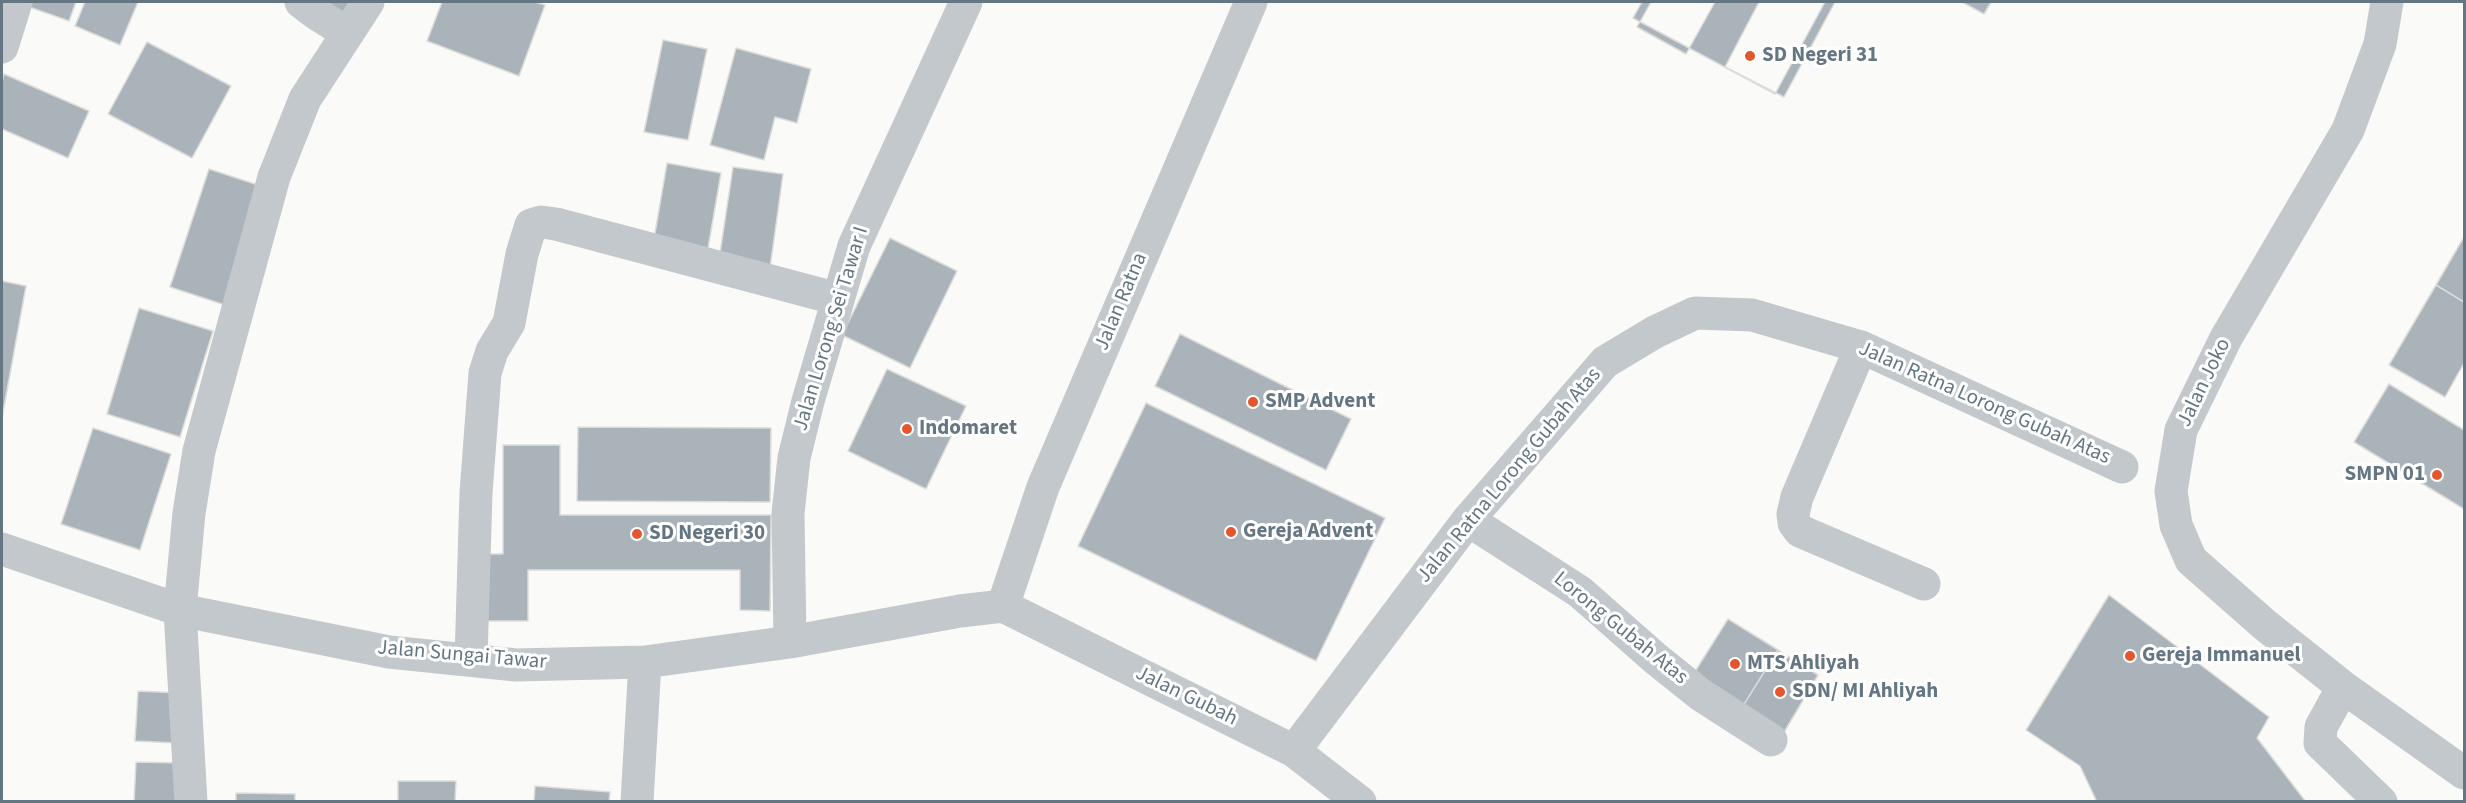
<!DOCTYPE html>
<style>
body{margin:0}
#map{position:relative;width:2466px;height:803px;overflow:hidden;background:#fafaf8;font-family:"Source Sans 3",sans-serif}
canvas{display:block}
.frame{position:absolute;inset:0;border:3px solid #657683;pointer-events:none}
</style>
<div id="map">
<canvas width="2466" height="803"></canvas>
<div class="frame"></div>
</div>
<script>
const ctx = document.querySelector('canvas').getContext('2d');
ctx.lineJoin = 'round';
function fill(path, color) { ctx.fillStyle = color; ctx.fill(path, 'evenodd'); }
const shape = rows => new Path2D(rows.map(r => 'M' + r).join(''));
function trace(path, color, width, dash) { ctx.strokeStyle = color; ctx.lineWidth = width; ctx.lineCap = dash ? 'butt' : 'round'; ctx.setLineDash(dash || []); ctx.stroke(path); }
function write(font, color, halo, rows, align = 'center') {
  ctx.font = font + ' "Source Sans 3",sans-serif'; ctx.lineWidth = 6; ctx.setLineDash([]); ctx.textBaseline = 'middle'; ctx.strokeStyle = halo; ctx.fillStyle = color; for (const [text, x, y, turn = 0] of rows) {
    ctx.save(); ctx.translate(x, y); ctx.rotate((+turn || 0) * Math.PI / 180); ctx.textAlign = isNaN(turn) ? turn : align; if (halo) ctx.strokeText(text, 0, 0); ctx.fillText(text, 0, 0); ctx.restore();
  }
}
const building = shape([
 [22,2,76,2,69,21,21,4,22,2],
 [85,2,138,2,120,45,75,26,85,2],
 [324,2,355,2,344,16,324,2],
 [442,2,535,2,545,5,519,76,427,41,442,2],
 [1642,2,1825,2,1775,94,1633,18,1642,2],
 [1651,2,1715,2,1686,54,1637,27,1651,2],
 [1759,2,1835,2,1784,97,1725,67,1759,2],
 [1962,2,1991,2,1984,14,1962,2],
 [663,40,707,49,688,140,644,132,663,40],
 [147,42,231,86,192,158,108,114,147,42],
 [736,48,811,69,797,123,775,117,764,160,710,145,736,48],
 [4,74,89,111,68,158,2,129,2,81,4,74],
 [667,163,721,173,707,254,653,245,667,163],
 [733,167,783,174,770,268,719,260,733,167],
 [209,169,264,187,225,305,170,287,209,169],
 [2464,237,2464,302,2436,285,2464,237],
 [890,238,957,271,910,368,842,335,890,238],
 [2,281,26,286,2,418,2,281],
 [2436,285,2464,302,2464,363,2445,397,2389,365,2436,285],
 [139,308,213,331,180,437,107,414,139,308],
 [1180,334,1351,419,1326,470,1155,386,1180,334],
 [887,369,966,406,926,489,848,451,887,369],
 [2389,384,2464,430,2464,509,2354,442,2389,384],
 [1146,403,1385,518,1316,661,1078,546,1146,403],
 [578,427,771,428,770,502,577,501,578,427],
 [93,428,171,454,140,550,61,524,93,428],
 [503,445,560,445,560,515,771,515,770,611,740,610,740,570,528,570,528,621,482,621,482,554,503,554,503,445],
 [2109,595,2269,717,2257,738,2306,802,2097,802,2080,766,2026,730,2109,595],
 [1728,619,1778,650,1741,709,1691,678,1728,619],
 [1778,650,1818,675,1783,734,1741,709,1778,650],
 [138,691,180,693,177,743,135,741,138,691],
 [136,762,181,763,180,802,134,802,136,762],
 [398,781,456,781,455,802,398,802,398,781],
 [535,786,610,792,609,802,534,802,535,786],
 [236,793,295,794,295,802,236,802,236,793]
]);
fill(building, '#aab3b9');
trace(building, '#dcdcda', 1.5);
trace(shape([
 [301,2,314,12,347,33],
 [2387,2,2380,44,2348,130,2226,338,2181,430,2171,491,2176,525,2191,560,2265,625,2343,687,2464,773],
 [2,47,16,2],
 [1861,347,1797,497,1793,514,1794,523,1800,531,1924,584],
 [1468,520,1580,592,1656,659,1701,695,1771,740],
 [2,549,180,610,389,652,516,665,645,662,790,642,960,611,1003,606],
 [1003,606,1043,487,1251,2],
 [1003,606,1294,751,1360,802],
 [790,642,788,513,794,458,808,401,854,246,966,2],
 [471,660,476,493,485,373,492,351,509,323,522,254,531,225,541,222,556,224,838,299],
 [2343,687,2321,727,2320,743,2381,802],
 [1294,751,1468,520,1605,362,1655,332,1695,313,1752,315,1861,347,2122,467],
 [191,802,180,610,189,513,199,451,274,177,305,99,368,2],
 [637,802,645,662]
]), '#c3c8cc', 33);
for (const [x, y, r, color] of [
 [1750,56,6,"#e4572e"],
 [1253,402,6,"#e4572e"],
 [907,429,6,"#e4572e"],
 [2437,475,6,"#e4572e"],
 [1231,532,6,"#e4572e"],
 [637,534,6,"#e4572e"],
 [2130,656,6,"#e4572e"],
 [1735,664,6,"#e4572e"],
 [1780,692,6,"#e4572e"]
]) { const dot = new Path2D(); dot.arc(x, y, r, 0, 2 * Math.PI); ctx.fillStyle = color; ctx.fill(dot); trace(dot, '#fff', 2); }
write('bold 21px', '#657683', '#fff', [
 ["SD Negeri 31",1762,56],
 ["SMP Advent",1265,402],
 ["Indomaret",919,429],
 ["SMPN 01",2425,475,"right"],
 ["Gereja Advent",1243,532],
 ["SD Negeri 30",649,534],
 ["Gereja Immanuel",2142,656],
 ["MTS Ahliyah",1747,664],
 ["SDN/ MI Ahliyah",1792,692]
], 'left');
write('21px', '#657683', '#fff', [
 ["Jalan Ratna",1122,302,-67],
 ["Jalan Lorong Sei Tawar I",832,329,-73],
 ["Jalan Joko",2205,383,-64],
 ["Jalan Ratna Lorong Gubah Atas",1984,404,24],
 ["Jalan Ratna Lorong Gubah Atas",1510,476,-50],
 ["Lorong Gubah Atas",1620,629,39],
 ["Jalan Sungai Tawar",462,656,5],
 ["Jalan Gubah",1186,697,26]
]);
</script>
